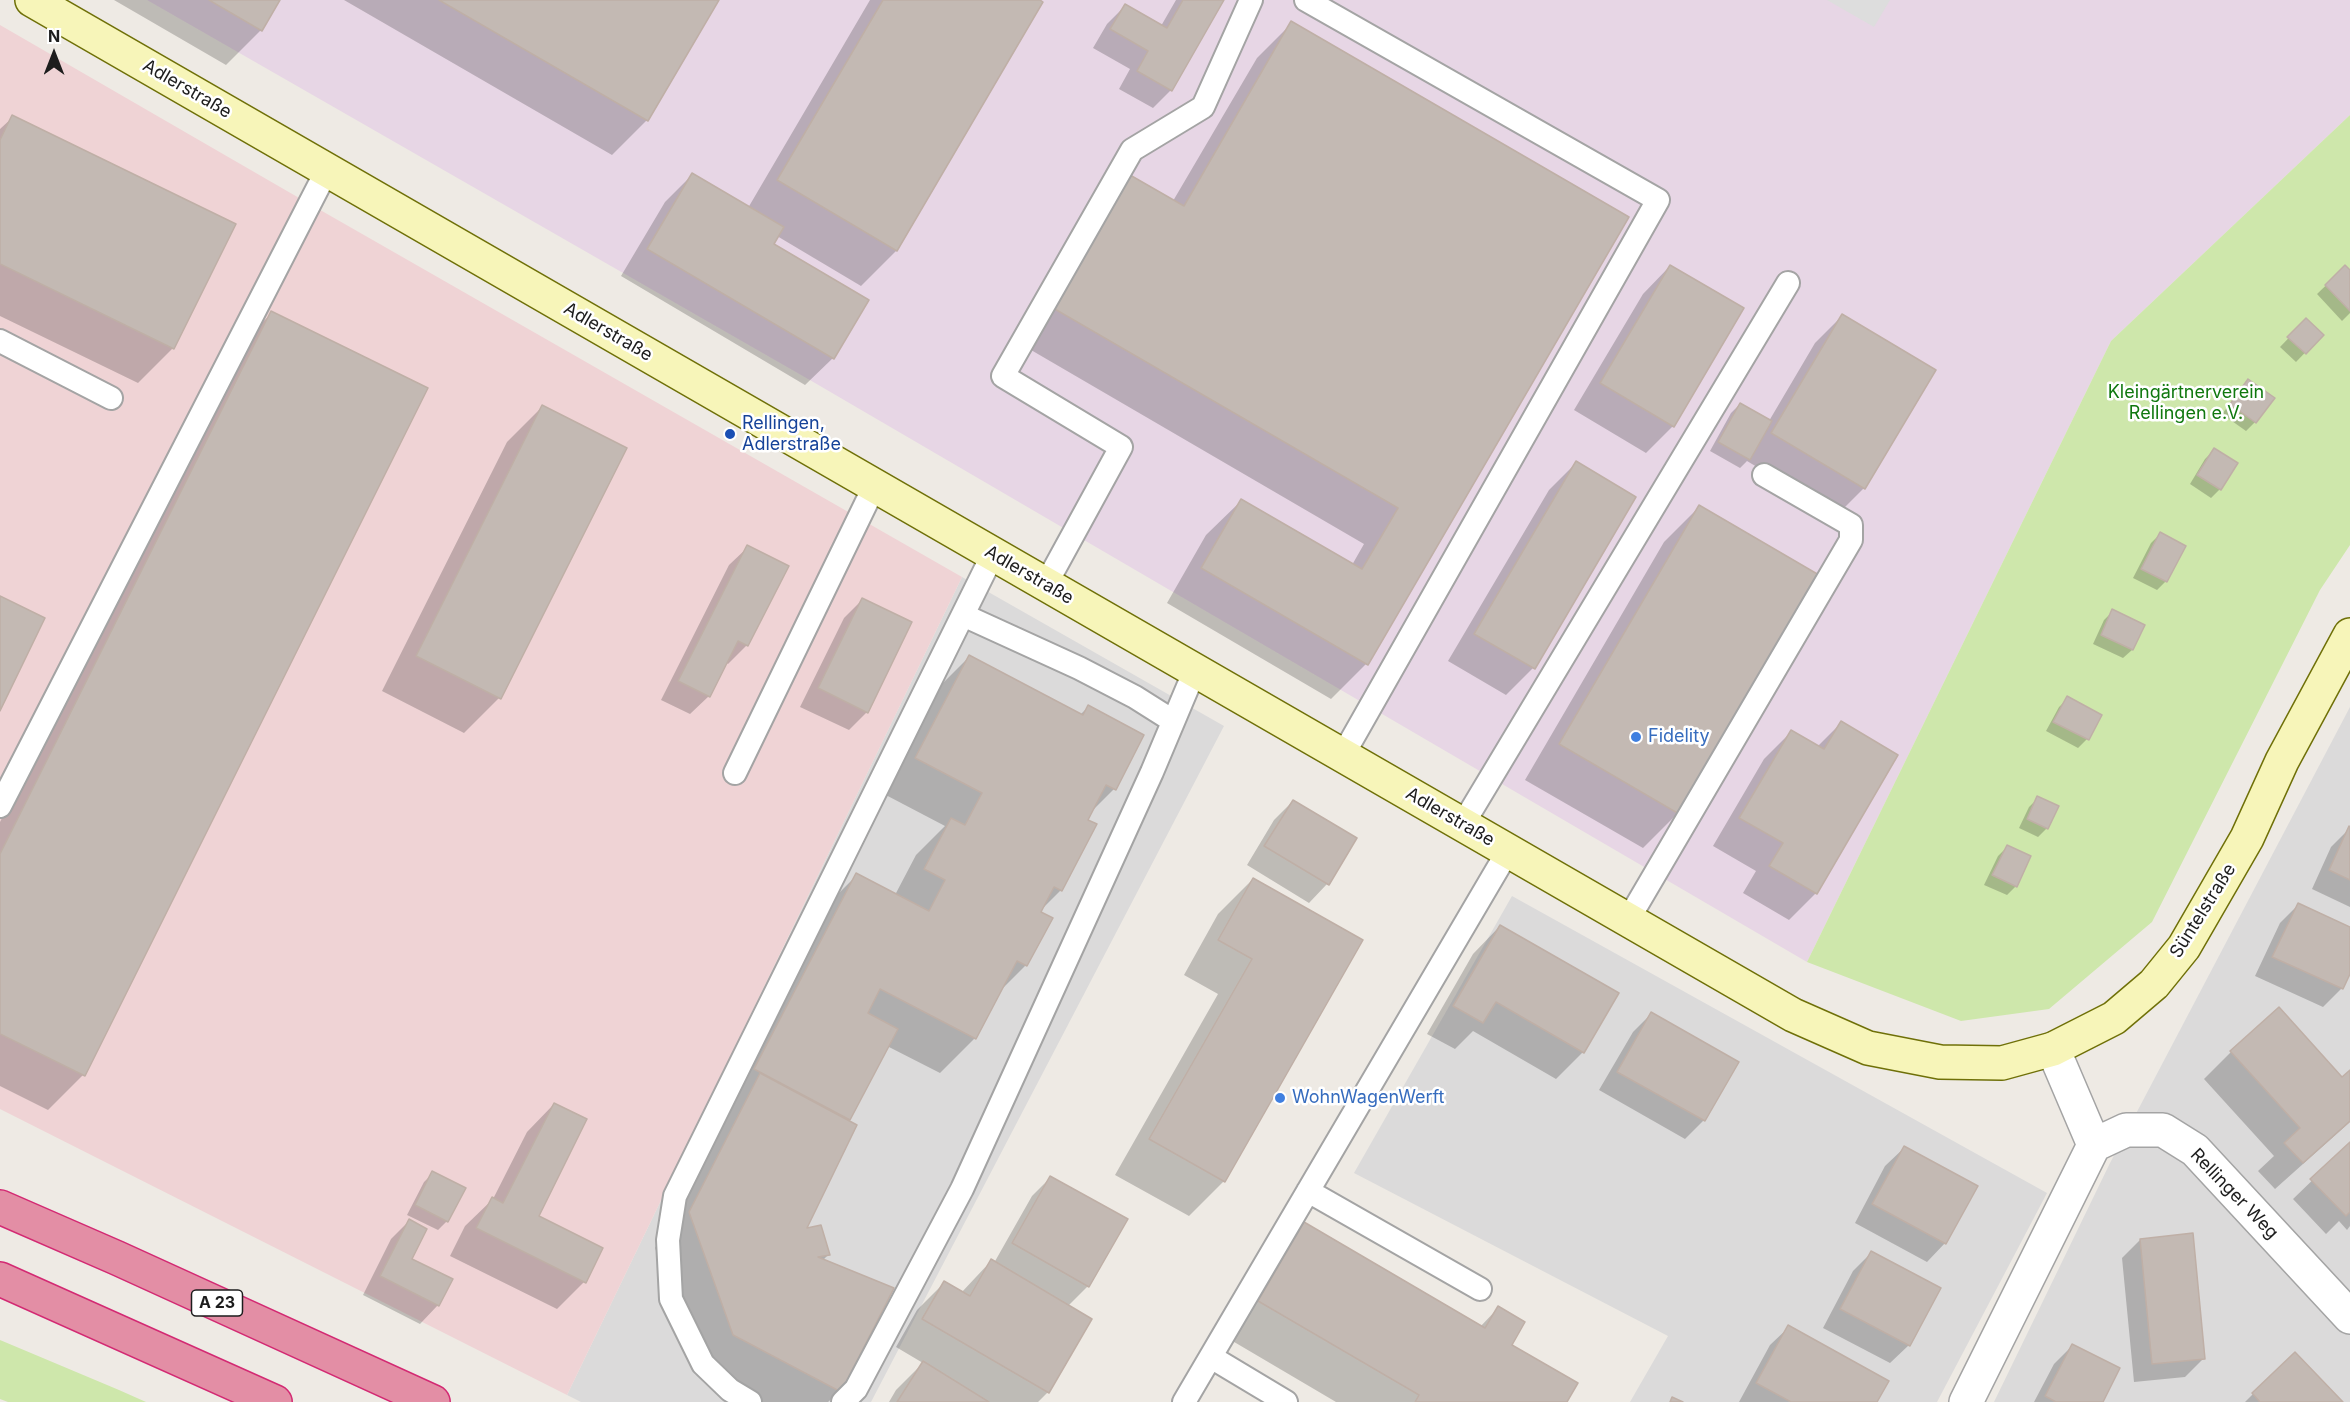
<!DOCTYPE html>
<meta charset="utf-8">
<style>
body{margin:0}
#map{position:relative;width:2350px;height:1402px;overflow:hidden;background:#eeeae4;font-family:Inter,sans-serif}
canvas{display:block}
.north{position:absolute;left:24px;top:24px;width:60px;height:60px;-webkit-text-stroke:4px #fff;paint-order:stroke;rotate:0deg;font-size:16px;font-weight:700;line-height:24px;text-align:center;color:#1d1d1d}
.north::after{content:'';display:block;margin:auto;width:21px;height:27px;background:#1d1d1d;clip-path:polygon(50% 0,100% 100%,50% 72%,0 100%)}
</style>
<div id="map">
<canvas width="2350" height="1402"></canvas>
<div class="north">N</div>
</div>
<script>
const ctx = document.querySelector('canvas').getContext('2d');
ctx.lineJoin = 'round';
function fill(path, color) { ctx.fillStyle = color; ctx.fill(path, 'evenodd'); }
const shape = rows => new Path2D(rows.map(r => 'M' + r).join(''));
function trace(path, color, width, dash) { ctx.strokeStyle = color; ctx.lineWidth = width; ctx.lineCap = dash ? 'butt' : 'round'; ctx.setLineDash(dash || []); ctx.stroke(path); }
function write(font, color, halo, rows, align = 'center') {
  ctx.font = font + ' Inter,sans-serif'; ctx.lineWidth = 5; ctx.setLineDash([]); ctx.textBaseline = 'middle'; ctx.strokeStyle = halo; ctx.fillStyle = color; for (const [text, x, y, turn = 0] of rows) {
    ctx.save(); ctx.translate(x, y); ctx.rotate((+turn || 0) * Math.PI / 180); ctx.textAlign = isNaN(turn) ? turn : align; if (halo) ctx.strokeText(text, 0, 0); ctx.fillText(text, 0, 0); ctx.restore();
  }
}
fill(shape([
 [962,577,1224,726,871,1402,581,1402,567,1395],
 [2350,707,2350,1402,1994,1402,2110,1163],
 [1512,896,2047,1193,1937,1402,1630,1402,1668,1336,1354,1173]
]), '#dbdada');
fill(shape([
 [0,25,287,191,962,577,567,1395,0,1109]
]), '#efd3d5');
fill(shape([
 [147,0,2350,0,2350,115,2111,341,1807,962,815,383]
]), '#e7d6e5');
fill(shape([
 [2350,115,2350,545,2320,590,2152,922,2049,1009,1961,1021,1807,962,2111,341],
 [0,1340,119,1390,146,1402,8,1402,0,1399]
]), '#cee7ab');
fill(shape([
 [1827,0,1890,0,1874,27]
]), '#ddd');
fill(shape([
 [114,0,278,0,261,30,226,65],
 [344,0,717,0,647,120,612,155],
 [870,0,1037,0,1041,3,896,251,861,286,777,236,772,244,867,300,833,358,805,385,621,276,665,202,692,175,748,208],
 [1176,0,1223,0,1171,90,1153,108,1119,89,1130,69,1093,48,1107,24,1125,6,1161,26],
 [1292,23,1627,217,1366,664,1331,699,1167,603,1206,535,1242,500,1352,565,1364,544,1019,343,1095,212,1173,201,1257,58],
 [13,117,173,348,138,383,0,316,0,129],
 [1670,266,1673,426,1646,453,1574,410,1643,294],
 [2345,267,2350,273,2350,313,2342,321,2317,294],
 [272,313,83,1075,48,1110,0,1086,0,822,236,348],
 [1842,316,1864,488,1837,515,1747,461,1740,468,1710,451,1731,413,1740,404,1769,421,1815,343],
 [2306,320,2322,335,2296,362,2280,347],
 [2248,381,2255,422,2246,431,2222,414],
 [542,407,499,698,464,733,382,691,507,442],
 [2214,450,2220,489,2211,498,2190,484,2205,459],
 [1576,463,1634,497,1533,668,1506,695,1448,661,1549,490],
 [1699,507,1678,813,1643,848,1525,780,1664,542],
 [2160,534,2166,581,2157,590,2133,578,2151,543],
 [748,547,787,566,747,645,728,664,725,662,709,696,690,714,661,700,729,565],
 [862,600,867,712,849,730,800,707,844,618],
 [2113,611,2132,650,2123,658,2093,644,2104,620],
 [969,657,1080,715,1088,707,1114,789,1089,814,1061,890,1038,913,1026,965,999,992,975,1038,940,1073,887,1046,848,1120,804,1230,828,1255,822,1261,840,1391,828,1402,759,1402,699,1370,655,1248,726,1108,822,910,857,875,895,895,916,855,945,826,882,793,934,692],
 [2068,698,2100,715,2087,739,2078,748,2046,731,2059,707],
 [1841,723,1816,893,1789,920,1743,893,1756,871,1713,846,1764,759,1791,732,1817,747],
 [2038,798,2047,828,2038,837,2019,828,2029,807],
 [1293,801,1355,838,1327,884,1309,903,1247,865,1274,820],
 [2350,828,2350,907,2312,889,2331,847],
 [2007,847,2016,886,2007,895,1984,885,1998,856],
 [1253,879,1361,941,1224,1181,1189,1216,1115,1175,1218,994,1184,975,1218,914],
 [2298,905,2350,929,2350,970,2341,989,2323,1007,2255,976,2280,923],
 [1500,926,1583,1052,1556,1079,1473,1031,1455,1049,1427,1034,1473,954],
 [1651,1014,1737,1062,1704,1120,1685,1139,1599,1090,1633,1032],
 [2231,1052,2342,1079,2350,1072,2350,1122,2275,1189,2258,1171,2274,1156,2204,1079],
 [554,1104,537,1216,584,1282,557,1309,450,1256,465,1226,493,1199,527,1132],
 [2350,1144,2350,1226,2347,1230,2339,1221,2326,1234,2293,1199],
 [1904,1148,1945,1243,1927,1262,1855,1223,1885,1166],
 [433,1173,447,1221,438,1230,407,1215,424,1182],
 [1050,1178,1088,1286,1068,1306,1090,1319,1048,1392,1038,1402,889,1402,896,1390,923,1363,896,1347,917,1310,944,1283,961,1293,991,1261,994,1263,1032,1196],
 [409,1221,410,1259,438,1305,420,1324,363,1295,391,1239],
 [1304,1224,1480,1327,1498,1308,1510,1345,1565,1402,1336,1402,1224,1336,1269,1259],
 [2140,1240,2204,1358,2185,1377,2134,1382,2122,1258],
 [1871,1253,1909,1345,1890,1363,1823,1328,1853,1271],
 [1789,1327,1876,1402,1739,1402,1770,1345],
 [2073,1345,2101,1402,2034,1402,2054,1364],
 [2295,1354,2341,1402,2245,1402,2253,1394]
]), '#0003');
const building = shape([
 [209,0,280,0,262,31,209,0],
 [439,0,719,0,648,121,439,0],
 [883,0,1040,0,1043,2,897,251,777,180,883,0],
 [1183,0,1224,0,1172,91,1137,71,1148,51,1110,29,1125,4,1167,28,1183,0],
 [1291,21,1629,217,1368,665,1201,568,1241,499,1362,569,1398,508,1053,308,1130,175,1184,206,1291,21],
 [12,115,236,224,174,349,0,264,0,140,12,115],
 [692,173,784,227,774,244,869,300,834,359,647,249,692,173],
 [1670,265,1744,308,1674,427,1600,383,1670,265],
 [2345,265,2350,270,2350,311,2325,285,2345,265],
 [271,311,428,388,85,1076,0,1034,0,854,271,311],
 [1842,314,1936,370,1865,489,1771,433,1842,314],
 [2306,318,2324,335,2306,354,2287,337,2306,318],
 [2248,379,2275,398,2256,423,2230,404,2248,379],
 [1740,403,1772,421,1750,460,1718,442,1740,403],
 [542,405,627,448,501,699,416,656,542,405],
 [2214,448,2238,463,2221,490,2197,475,2214,448],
 [1576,461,1636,497,1535,669,1474,634,1576,461],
 [1699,505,1819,575,1679,814,1559,744,1699,505],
 [2160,532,2186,546,2167,582,2141,569,2160,532],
 [747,545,789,566,748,646,738,641,710,697,678,681,747,545],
 [0,596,45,618,0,711,0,596],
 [862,598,912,622,868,713,818,688,862,598],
 [2112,609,2145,625,2133,650,2101,635,2112,609],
 [969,655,1083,715,1088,705,1144,735,1116,790,1106,785,1088,820,1097,824,1062,891,1054,887,1041,912,1053,918,1027,966,1017,961,976,1039,880,989,868,1013,898,1029,850,1120,754,1069,856,873,929,911,945,880,924,869,951,818,965,825,982,793,915,758,969,655],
 [2067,696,2102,715,2089,740,2053,722,2067,696],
 [1841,721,1898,755,1817,894,1769,866,1783,843,1739,818,1791,730,1824,749,1841,721],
 [2037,796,2059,806,2048,829,2027,819,2037,796],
 [1293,800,1357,838,1329,885,1264,846,1293,800],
 [2349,826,2350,827,2350,880,2329,870,2349,826],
 [2007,845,2031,856,2017,887,1992,875,2007,845],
 [1253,878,1363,940,1225,1182,1149,1139,1252,959,1218,940,1253,878],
 [2298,903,2350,927,2350,974,2343,989,2272,957,2298,903],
 [1500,925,1619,993,1584,1053,1496,1002,1483,1023,1453,1006,1500,925],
 [2279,1007,2342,1077,2350,1070,2350,1121,2303,1163,2284,1143,2300,1128,2230,1051,2279,1007],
 [1651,1012,1739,1062,1705,1121,1617,1072,1651,1012],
 [760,1073,857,1125,807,1228,821,1225,830,1255,818,1257,894,1288,841,1392,733,1335,689,1212,760,1073],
 [554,1103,587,1119,539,1216,603,1248,586,1283,476,1228,492,1197,503,1203,554,1103],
 [2350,1142,2350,1212,2346,1216,2310,1179,2350,1142],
 [1904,1146,1978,1186,1946,1244,1872,1204,1904,1146],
 [432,1171,466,1188,448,1222,415,1205,432,1171],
 [1050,1176,1128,1219,1089,1287,1012,1243,1050,1176],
 [409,1219,427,1229,412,1259,453,1279,439,1306,380,1276,409,1219],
 [1304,1222,1485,1328,1498,1306,1525,1322,1512,1345,1578,1383,1567,1402,1415,1402,1419,1395,1258,1301,1304,1222],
 [2193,1233,2205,1359,2152,1364,2140,1239,2193,1233],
 [1871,1251,1941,1288,1910,1346,1840,1309,1871,1251],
 [991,1259,1092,1319,1049,1393,922,1319,944,1281,970,1296,991,1259],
 [1788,1325,1889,1381,1877,1402,1791,1402,1756,1383,1788,1325],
 [2072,1344,2120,1368,2103,1402,2056,1402,2045,1396,2072,1344],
 [2295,1352,2343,1402,2260,1402,2252,1393,2295,1352],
 [923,1361,989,1402,897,1402,923,1361],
 [1672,1397,1683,1402,1670,1402,1672,1397]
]);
fill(building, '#c3b9b3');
trace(building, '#bfafa6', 1.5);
const lane = shape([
 [1306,0,1658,200,1343,755],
 [0,341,111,398],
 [1046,584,1121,447,1003,376,1132,150,1203,107,1251,0],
 [963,615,1079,668,1135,697,1173,721],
 [735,773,875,485],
 [0,806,327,170],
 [1463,824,1788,283],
 [1628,920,1851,540,1851,525,1764,475],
 [1308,1191,1480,1289],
 [1211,1357,1286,1402],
 [750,1402,730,1390,703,1364,671,1299,668,1240,675,1196,993,554],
 [843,1402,856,1389,962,1189,1152,772,1195,670],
 [1184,1402,1508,851]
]);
const street = shape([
 [2053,1049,2094,1145],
 [2094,1145,2126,1130,2163,1130,2195,1150,2350,1317],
 [1966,1402,2094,1145]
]);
const secondary = shape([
 [32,0,1793,1015,1868,1048,1940,1062,2002,1063,2053,1049,2114,1018,2154,984,2184,947,2247,838,2282,761,2350,635]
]);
const highway = shape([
 [0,1207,117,1258,433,1402],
 [0,1279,275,1402]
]);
trace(lane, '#a4a4a4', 26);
trace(street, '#a4a4a4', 36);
trace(secondary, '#6f7008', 36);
trace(highway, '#d32a73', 36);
trace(lane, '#fff', 22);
trace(street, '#fff', 33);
trace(secondary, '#f7f5b9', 33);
trace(highway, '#e38ea5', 33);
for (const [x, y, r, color] of [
 [730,434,6,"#1a4fb4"],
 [1636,737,6,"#3f7fe0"],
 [1280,1098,6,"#3f7fe0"]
]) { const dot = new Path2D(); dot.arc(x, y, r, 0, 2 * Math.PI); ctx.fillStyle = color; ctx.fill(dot); trace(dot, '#fff', 2); }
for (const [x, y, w] of [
 [217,1303,51]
]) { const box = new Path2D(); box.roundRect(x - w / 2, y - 13, w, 26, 4.5); ctx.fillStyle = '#fff'; ctx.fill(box); trace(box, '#1d1d1d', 1.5); }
write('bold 16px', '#1d1d1d', null, [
 ["A 23",217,1303]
]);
write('18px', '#1d1d1d', '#fff', [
 ["Adlerstraße",187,89,30],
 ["Adlerstraße",608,332,30],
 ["Adlerstraße",1029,575,30],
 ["Adlerstraße",1450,817,30],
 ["Süntelstraße",2203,911,-58],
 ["Rellinger Weg",2234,1194,46]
]);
write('18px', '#10780f', '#fff', [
 ["Kleingärtnerverein",2186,393],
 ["Rellingen e.V.",2186,414]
]);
write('18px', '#164399', '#fff', [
 ["Rellingen,",742,424],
 ["Adlerstraße",742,445]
], 'left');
write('18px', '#366cbe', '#fff', [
 ["Fidelity",1648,737],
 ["WohnWagenWerft",1292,1098]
], 'left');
</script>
